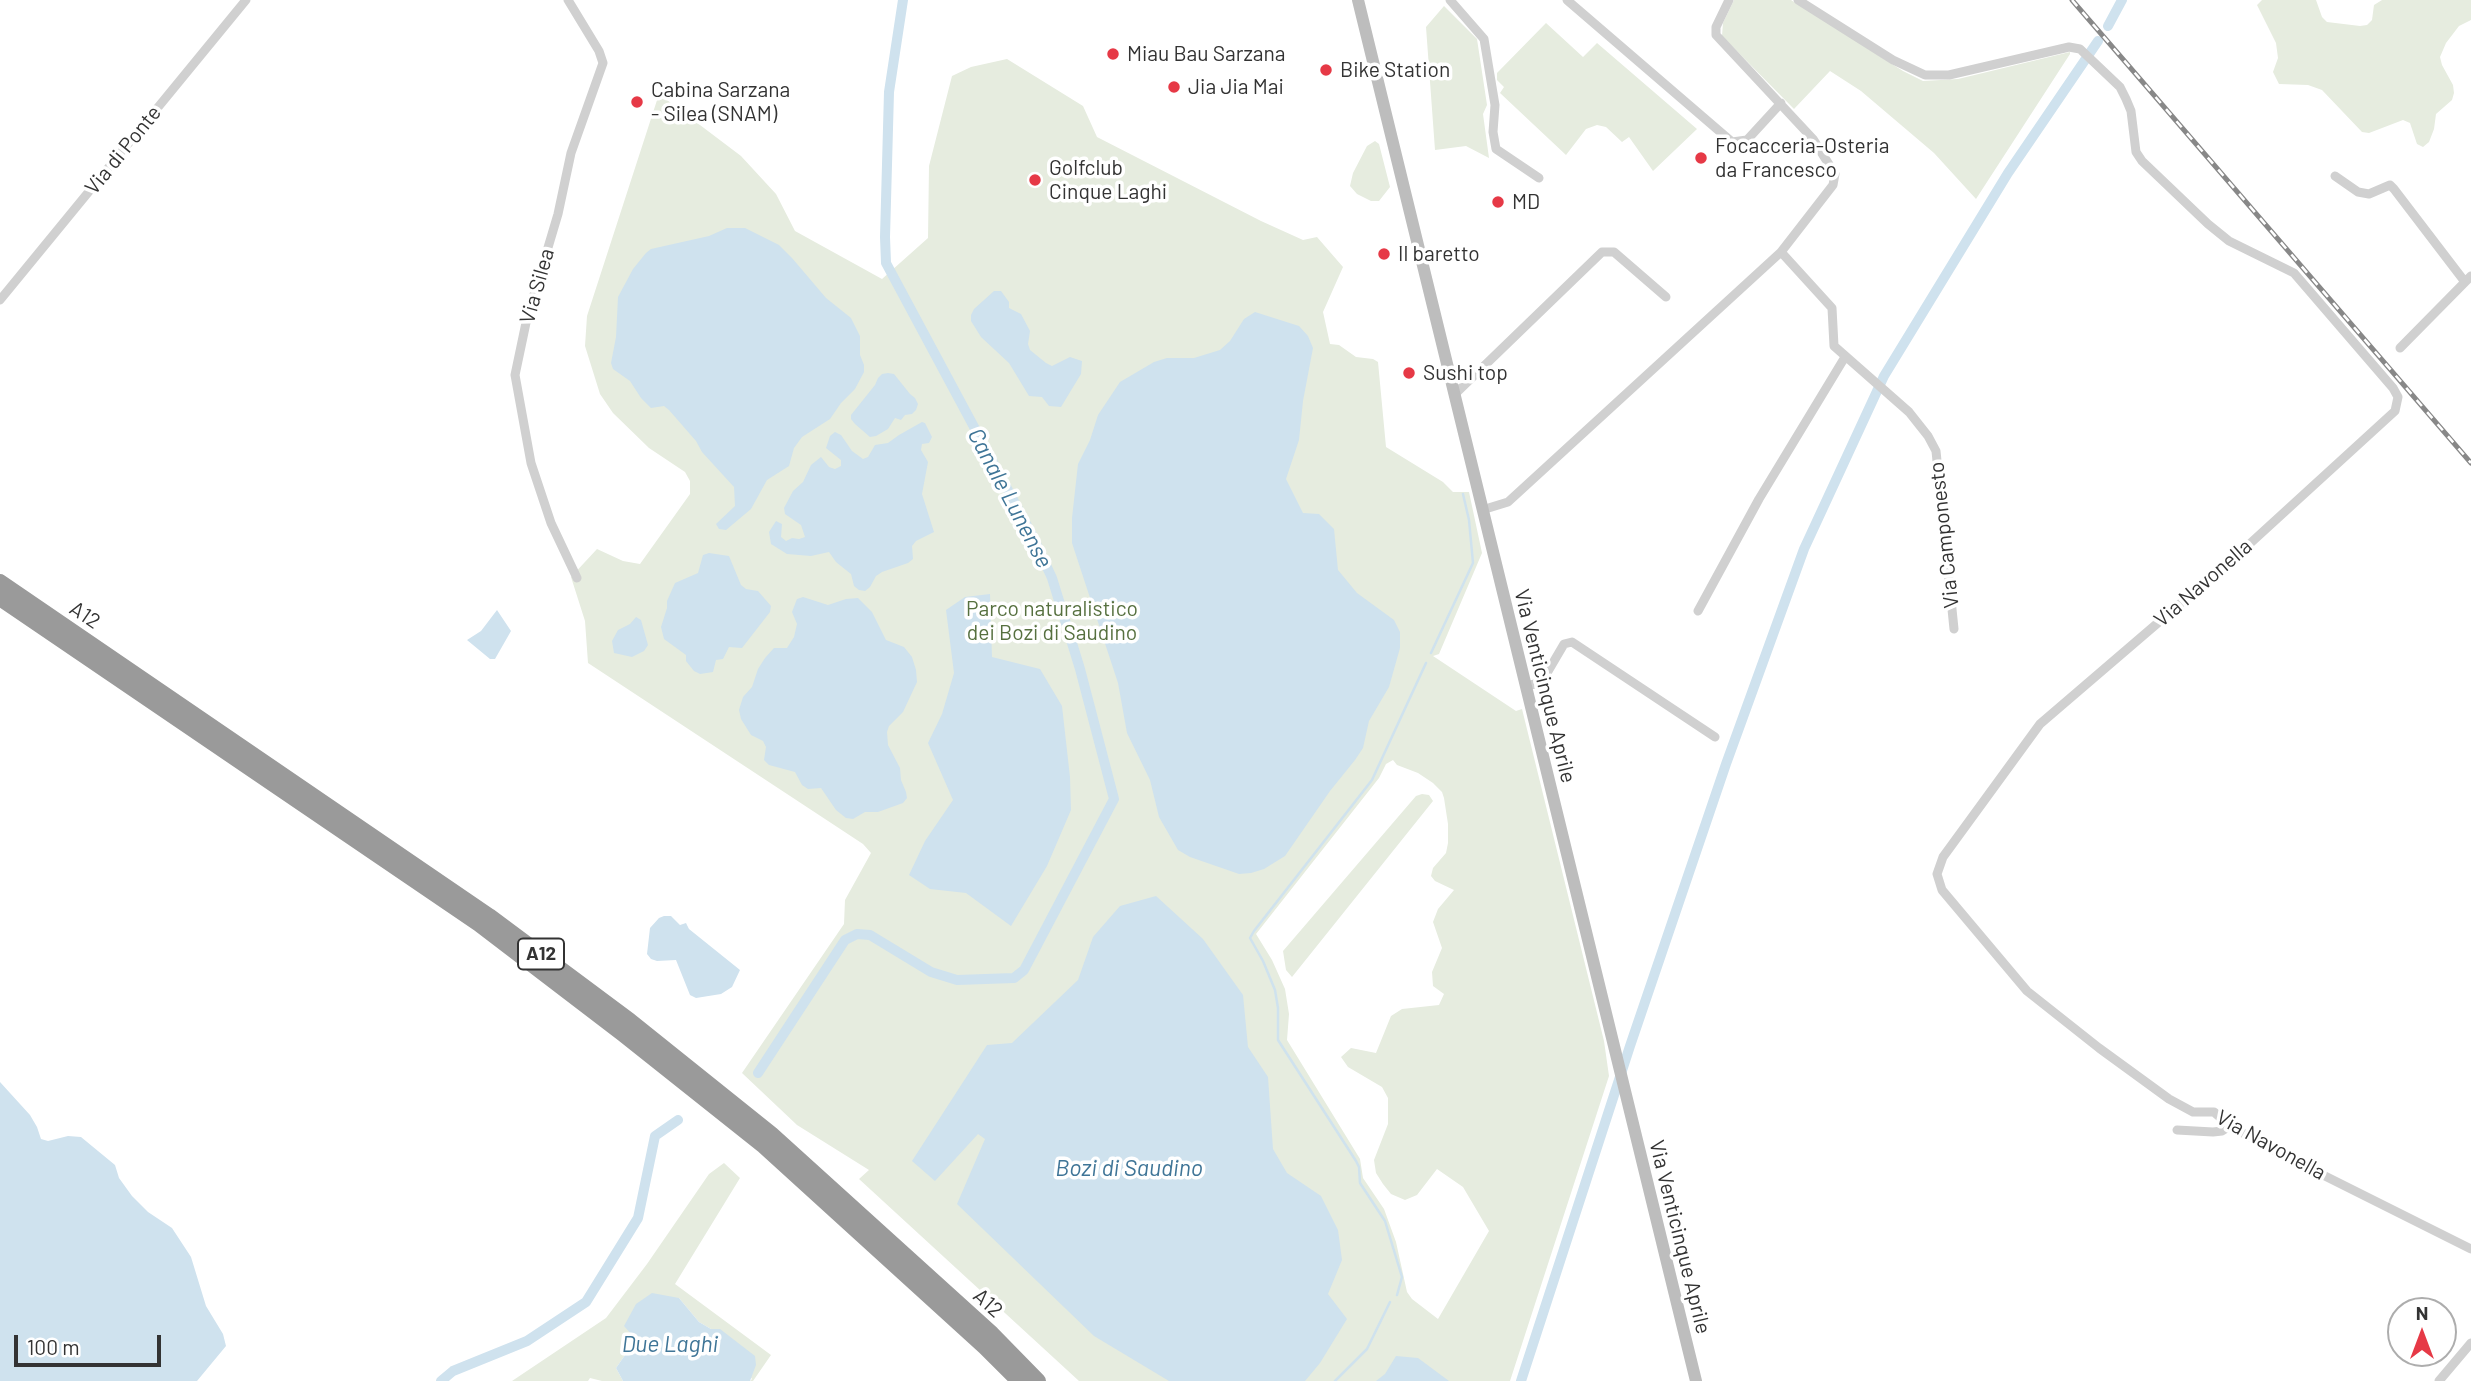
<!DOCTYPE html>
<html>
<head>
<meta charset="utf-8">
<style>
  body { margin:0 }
  #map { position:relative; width:2471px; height:1381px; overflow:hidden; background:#fff; font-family:Barlow,sans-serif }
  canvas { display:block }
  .north { position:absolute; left:2387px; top:1297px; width:70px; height:70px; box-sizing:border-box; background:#fff; border:2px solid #adadad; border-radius:50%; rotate:0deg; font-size:19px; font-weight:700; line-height:28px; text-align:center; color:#333 }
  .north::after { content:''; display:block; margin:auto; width:24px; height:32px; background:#e63946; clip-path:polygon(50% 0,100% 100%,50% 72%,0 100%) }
  .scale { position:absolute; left:14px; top:1335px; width:147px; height:32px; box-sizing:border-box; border:4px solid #333; border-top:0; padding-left:9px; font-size:21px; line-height:24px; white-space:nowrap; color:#333; -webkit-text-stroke:5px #fff; paint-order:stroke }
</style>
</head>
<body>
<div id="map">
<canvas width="2471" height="1381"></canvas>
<div class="north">N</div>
<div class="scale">100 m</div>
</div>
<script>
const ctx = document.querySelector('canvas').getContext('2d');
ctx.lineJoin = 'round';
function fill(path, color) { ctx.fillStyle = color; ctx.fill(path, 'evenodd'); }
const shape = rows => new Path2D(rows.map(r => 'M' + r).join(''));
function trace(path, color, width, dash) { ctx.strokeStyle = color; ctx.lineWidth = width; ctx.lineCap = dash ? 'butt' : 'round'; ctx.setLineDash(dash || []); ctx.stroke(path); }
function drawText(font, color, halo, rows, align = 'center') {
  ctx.font = font + ' Barlow,sans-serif'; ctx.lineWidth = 7; ctx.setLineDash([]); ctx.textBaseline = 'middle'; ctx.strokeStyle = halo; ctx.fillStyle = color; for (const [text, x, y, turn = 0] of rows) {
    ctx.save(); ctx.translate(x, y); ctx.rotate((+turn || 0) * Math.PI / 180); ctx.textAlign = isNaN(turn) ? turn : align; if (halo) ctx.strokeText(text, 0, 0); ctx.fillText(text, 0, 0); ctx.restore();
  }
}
fill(shape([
  [1734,0,1791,0,1903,71,1923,81,1958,79,2070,52,2070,54,1976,199,1934,153,1861,91,1830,71,1794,109,1722,36,1723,23],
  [2262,0,2316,0,2322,17,2327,22,2360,26,2367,25,2372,20,2374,5,2382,0,2471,0,2471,20,2459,26,2446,43,2440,57,2442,65,2453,85,2454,93,2452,100,2436,114,2434,129,2429,142,2423,147,2417,144,2410,123,2403,120,2369,133,2362,132,2322,90,2308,85,2279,84,2273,72,2278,58,2276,43,2257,5],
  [1444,6,1477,39,1487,105,1483,114,1489,158,1466,146,1435,150,1426,27],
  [1546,23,1583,57,1597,43,1697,129,1653,171,1629,137,1622,142,1606,127,1597,125,1586,129,1566,155,1500,93,1504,87,1497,80,1497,73],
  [1007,59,1083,106,1097,137,1261,221,1303,240,1317,237,1343,267,1323,312,1330,344,1339,345,1356,357,1373,359,1378,362,1386,447,1443,482,1453,492,1469,492,1482,553,1439,654,1433,656,1516,711,1522,709,1604,1041,1609,1076,1510,1381,1079,1381,859,1179,869,1170,797,1125,742,1073,844,924,845,900,871,853,863,844,588,663,585,621,571,577,597,549,623,561,640,564,690,494,690,481,685,472,649,448,613,413,600,394,585,346,587,316,659,94,741,156,776,194,795,231,882,279,928,238,929,166,952,76,971,67],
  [1393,760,1397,765,1418,773,1433,783,1442,792,1444,798,1448,824,1448,843,1446,853,1433,868,1431,876,1435,881,1454,890,1438,909,1433,922,1442,948,1432,972,1433,986,1444,994,1439,1005,1402,1009,1391,1016,1376,1053,1351,1048,1341,1057,1348,1067,1382,1087,1388,1098,1388,1124,1374,1160,1376,1173,1383,1184,1391,1194,1405,1200,1417,1195,1437,1169,1463,1187,1489,1231,1438,1319,1412,1299,1407,1292,1396,1242,1384,1209,1363,1178,1360,1159,1287,1040,1289,1014,1285,989,1272,960,1256,934,1379,778,1386,764],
  [1375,141,1379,144,1390,187,1379,201,1371,201,1357,194,1350,186,1353,173,1367,146],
  [1422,794,1429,795,1433,801,1292,977,1286,970,1283,951,1416,796],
  [724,1163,740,1178,675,1284,771,1355,753,1381,750,1381,752,1379,711,1329,699,1322,679,1298,633,1336,632,1345,616,1368,623,1381,602,1381,590,1378,588,1381,512,1381,606,1318,647,1264,709,1174]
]), '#e6ecdf');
fill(shape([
  [727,228,745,228,779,245,792,258,826,298,851,318,860,336,860,355,864,365,864,372,855,389,841,403,830,419,802,437,794,448,789,466,767,480,751,509,726,530,719,529,716,524,735,506,734,487,702,452,696,441,669,410,664,406,651,408,641,398,630,381,613,369,611,363,616,337,618,297,633,269,646,253,651,249,709,236],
  [994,291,1001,291,1009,302,1009,308,1021,314,1030,331,1028,344,1030,350,1046,363,1052,366,1070,357,1082,361,1081,374,1061,407,1049,406,1042,397,1029,396,1009,363,981,337,971,321,971,315,974,309],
  [1255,312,1299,326,1308,336,1313,348,1303,401,1299,440,1286,479,1303,513,1319,514,1334,529,1338,570,1357,593,1394,620,1400,632,1400,648,1389,687,1369,721,1363,748,1355,760,1330,791,1285,856,1264,869,1251,873,1239,874,1190,857,1178,850,1159,817,1150,780,1127,733,1118,683,1072,543,1072,518,1078,464,1090,440,1098,415,1120,382,1154,362,1167,358,1194,358,1220,350,1230,341,1244,319],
  [888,373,894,374,910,394,915,398,918,404,916,410,912,414,905,415,901,420,895,418,888,429,876,436,870,437,855,424,851,419,851,415,875,385,878,378,882,374],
  [922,422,925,423,932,437,929,443,922,444,921,450,928,462,922,494,934,532,916,541,912,546,913,559,908,563,882,572,876,576,870,587,865,591,859,590,854,586,851,574,836,562,829,552,811,556,787,554,771,544,769,532,776,521,782,524,781,537,786,541,792,538,799,539,805,537,801,525,785,514,784,508,793,491,803,482,811,465,821,457,829,467,835,469,841,466,841,460,826,448,830,436,835,432,841,435,852,451,863,459,868,457,875,445,888,443,899,435],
  [709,553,729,556,741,585,746,589,758,591,771,606,770,612,742,648,729,647,723,659,716,660,713,672,700,674,694,671,686,661,686,655,664,639,661,627,667,608,667,601,675,583,698,573,703,555],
  [990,594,992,657,1040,669,1062,706,1070,777,1071,810,1047,866,1011,926,966,893,930,889,909,875,925,841,953,800,928,743,942,714,954,673,946,610,965,597],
  [803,597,828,605,846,599,858,598,872,612,886,640,904,647,912,657,916,670,917,682,903,712,889,726,887,732,888,745,900,768,901,780,906,792,907,798,903,803,878,812,865,812,853,819,846,818,836,810,821,788,808,789,802,785,795,772,769,765,764,760,766,747,763,741,751,735,741,719,739,710,743,697,752,687,758,669,765,658,774,648,787,648,794,637,797,624,792,612,797,599],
  [497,610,511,631,495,659,490,659,467,640,481,631],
  [636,617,641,620,648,645,644,651,632,657,614,653,612,641,618,630,630,624],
  [1156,896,1203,939,1243,995,1248,1047,1268,1077,1273,1149,1287,1173,1321,1196,1338,1230,1342,1260,1328,1294,1347,1319,1320,1363,1305,1381,1169,1381,1094,1336,957,1204,985,1139,978,1134,935,1181,912,1161,987,1045,1012,1043,1078,980,1093,937,1120,906],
  [664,916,671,916,680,925,686,923,689,929,740,970,732,987,721,994,696,998,690,995,676,960,657,961,651,959,647,954,650,928,659,918],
  [0,1082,30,1115,37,1127,41,1139,48,1141,68,1136,81,1137,115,1165,119,1178,132,1196,148,1212,172,1228,191,1257,206,1306,223,1334,226,1346,197,1381,0,1381],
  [652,1293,679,1298,699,1322,711,1329,720,1329,755,1356,756,1365,750,1381,623,1381,616,1368,632,1345,633,1336,624,1326,636,1304],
  [1396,1356,1418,1358,1449,1381,1376,1381,1385,1374]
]), '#cfe2ee');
trace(shape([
  [1431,653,1473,563,1469,520,1463,494],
  [1397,1295,1402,1277,1385,1221,1360,1183,1359,1167,1356,1161,1278,1040,1278,1008,1275,990,1263,961,1250,938,1254,931,1372,780,1426,663],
  [1335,1381,1367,1349,1390,1302]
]), '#cfe2ee', 2.5);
trace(shape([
  [2108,26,2122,0],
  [758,1073,845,940,857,934,870,935,931,972,957,980,1014,978,1024,970,1114,799,1080,669,1052,578,1032,535,886,263,885,237,889,92,903,0],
  [441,1381,453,1371,527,1341,586,1302,638,1218,655,1136,678,1120],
  [1521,1381,1630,1046,1726,764,1804,549,1884,376,2008,173,2098,41]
]), '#cfe2ee', 10);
trace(shape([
  [568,0,599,51,603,63,571,153,558,214,527,318,515,375,531,463,551,523,577,578],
  [1450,0,1484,39,1495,105,1493,132,1496,149,1539,178],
  [1567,0,1732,142,1747,140,1781,103],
  [1729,0,1716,27,1716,35,1813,139,1835,174,1833,185,1781,252,1832,308,1834,346,1909,412,1928,436,1936,451,1954,629],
  [1798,0,1893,60,1925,75,1949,75,2069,47,2080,49,2120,87,2126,99,2131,111,2136,152,2142,161,2208,224,2229,241,2294,273,2393,388,2398,397,2395,411,2244,549,2040,724,1943,857,1937,874,1942,890,2027,991,2099,1048,2169,1099,2193,1112,2214,1112,2230,1126,2277,1152,2471,1249],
  [2335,176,2358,192,2369,194,2390,185,2394,189,2465,282],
  [0,300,246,0],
  [2400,348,2471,276],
  [1454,395,1602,252,1614,252,1666,297],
  [1482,510,1508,502,1781,252],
  [1698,611,1759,499,1845,357],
  [1526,686,1535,684,1547,673,1564,644,1572,642,1715,737],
  [2177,1130,2213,1132,2222,1131,2230,1126],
  [2439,1381,2471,1343]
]), '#d0d0d0', 9);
trace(shape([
  [1358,0,1696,1381]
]), '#bdbdbd', 12);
trace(shape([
  [0,582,489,916,630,1021,771,1134,992,1334,1038,1381],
  [0,598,479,924,623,1034,764,1146,985,1347,1019,1381]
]), '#9a9a9a', 16);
const rail = shape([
  [2072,0,2471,463]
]);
trace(rail, '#888', 5);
trace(rail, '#fff', 2.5, [8]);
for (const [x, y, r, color] of [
  [1113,54,7,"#e63946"],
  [1326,70,7,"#e63946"],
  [1174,87,7,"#e63946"],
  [637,102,7,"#e63946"],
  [1701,158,7,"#e63946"],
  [1035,180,7,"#e63946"],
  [1498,202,7,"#e63946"],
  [1384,254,7,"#e63946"],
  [1409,373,7,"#e63946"]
]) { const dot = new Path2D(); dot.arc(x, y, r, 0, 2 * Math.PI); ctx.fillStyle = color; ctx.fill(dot); trace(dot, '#fff', 2.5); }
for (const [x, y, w] of [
  [541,954,46]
]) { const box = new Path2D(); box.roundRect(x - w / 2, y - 15.5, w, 31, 5); ctx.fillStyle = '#fff'; ctx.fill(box); trace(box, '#333', 2); }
drawText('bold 19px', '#333', null, [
  ["A12",541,954]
]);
drawText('21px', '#333', '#fff', [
  ["Miau Bau Sarzana",1127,54],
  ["Bike Station",1340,70],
  ["Jia Jia Mai",1188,87],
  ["Cabina Sarzana",651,90],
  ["- Silea (SNAM)",651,114],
  ["Focacceria-Osteria",1715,146],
  ["da Francesco",1715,170],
  ["Golfclub",1049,168],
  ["Cinque Laghi",1049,192],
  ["MD",1512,202],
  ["Il baretto",1398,254],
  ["Sushi top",1423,373]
], 'left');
drawText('21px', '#333', '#fff', [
  ["Via di Ponte",123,150,-51],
  ["Via Silea",537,286,-74],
  ["Via Camponesto",1944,535,-96],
  ["Via Navonella",2203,583,-41],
  ["A12",85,615,34],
  ["Via Venticinque Aprile",1545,686,76],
  ["Via Navonella",2271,1145,29],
  ["Via Venticinque Aprile",1680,1237,76],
  ["A12",988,1303,42]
]);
drawText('21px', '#56703f', '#fff', [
  ["Parco naturalistico",1052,609],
  ["dei Bozi di Saudino",1052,633]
]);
drawText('italic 23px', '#3f7597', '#fff', [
  ["Canale Lunense",1010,498,62],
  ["Bozi di Saudino",1129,1168],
  ["Due Laghi",670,1344]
]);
</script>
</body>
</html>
